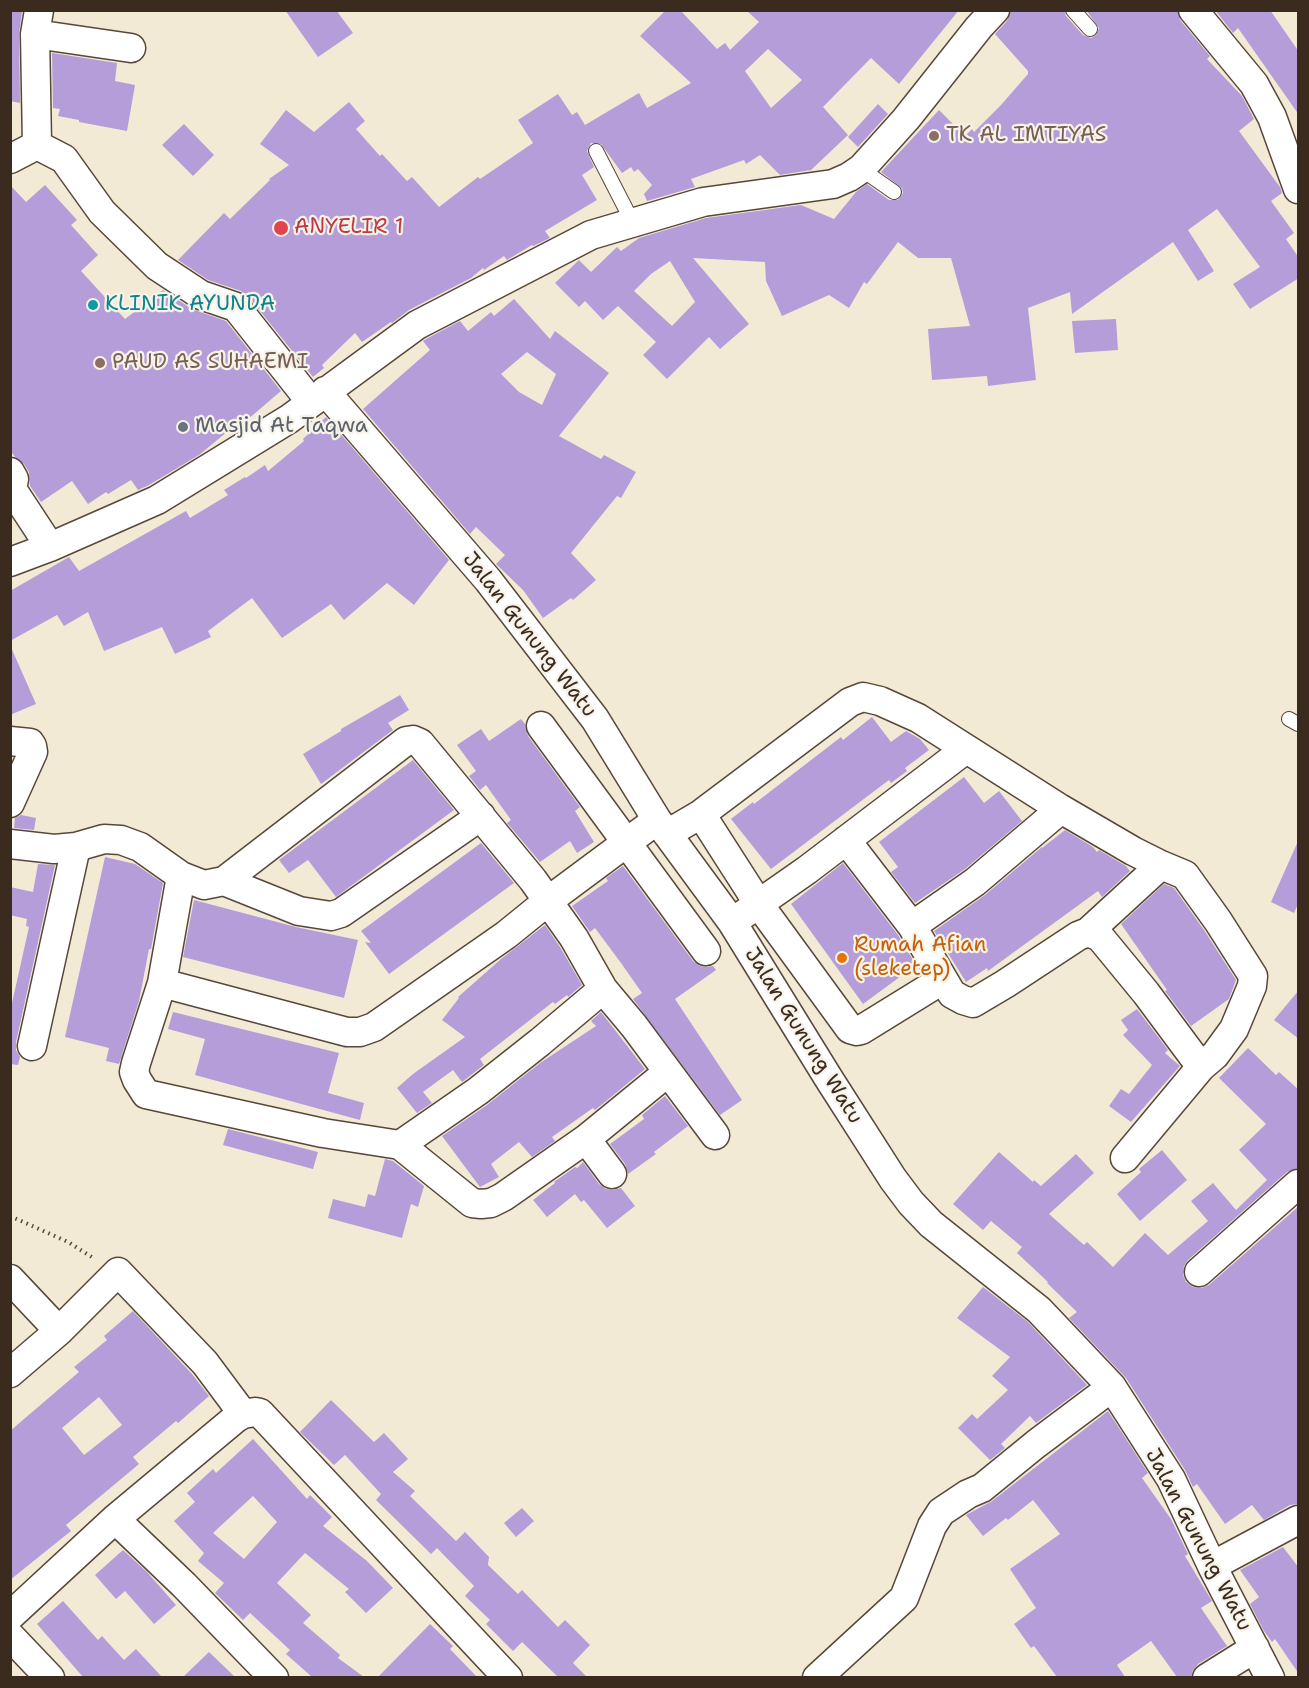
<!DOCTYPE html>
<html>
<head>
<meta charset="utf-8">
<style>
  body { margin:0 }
  #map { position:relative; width:1309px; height:1688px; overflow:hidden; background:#f3ead5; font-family:"Shantell Sans",sans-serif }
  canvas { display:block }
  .frame { position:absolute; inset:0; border:12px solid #3b2a1e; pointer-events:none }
</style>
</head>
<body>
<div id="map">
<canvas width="1309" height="1688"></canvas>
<div class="frame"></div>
</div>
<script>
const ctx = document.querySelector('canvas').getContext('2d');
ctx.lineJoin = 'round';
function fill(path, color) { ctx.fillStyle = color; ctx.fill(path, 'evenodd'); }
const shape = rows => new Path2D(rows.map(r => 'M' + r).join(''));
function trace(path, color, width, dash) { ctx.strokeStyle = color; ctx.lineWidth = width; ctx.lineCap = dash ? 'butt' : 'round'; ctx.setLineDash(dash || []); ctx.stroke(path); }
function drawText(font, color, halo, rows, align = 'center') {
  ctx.font = font + ' "Shantell Sans",sans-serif'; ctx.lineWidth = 4.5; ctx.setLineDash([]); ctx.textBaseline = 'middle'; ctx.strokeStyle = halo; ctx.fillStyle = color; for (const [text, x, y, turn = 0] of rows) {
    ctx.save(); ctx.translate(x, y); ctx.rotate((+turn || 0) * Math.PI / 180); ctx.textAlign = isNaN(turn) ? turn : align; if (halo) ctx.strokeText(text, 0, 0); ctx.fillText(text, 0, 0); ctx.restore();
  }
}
fill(shape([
  [10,10,22,11,19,34,20,103,10,101],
  [285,10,336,10,353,33,318,57],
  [666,10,680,10,717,49,725,43,730,50,759,22,746,10,959,10,899,84,871,58,823,107,848,135,811,170,780,175,760,155,746,164,744,160,691,179,695,187,647,201,644,194,652,185,638,169,634,172,631,167,622,173,601,144,591,143,587,151,594,167,582,175,597,200,545,231,550,238,533,246,532,245,507,260,504,256,484,270,483,268,471,278,409,310,392,323,391,322,362,342,355,333,322,365,324,368,313,377,248,296,241,291,208,280,178,260,224,213,230,219,270,180,269,179,289,165,260,144,286,110,314,132,349,102,365,121,356,129,380,156,382,154,407,181,412,177,439,207,478,177,480,179,533,143,518,120,558,94,572,115,577,112,585,125,639,93,647,108,691,83,640,36],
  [768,49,802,80,771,108,745,71],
  [1011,10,1064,10,1066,16,1083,35,1091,38,1096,35,1099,28,1086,10,1177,10,1180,20,1210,56,1207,59,1242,96,1254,119,1239,131,1280,187,1282,193,1271,201,1294,233,1286,239,1299,258,1299,278,1250,309,1233,284,1260,267,1217,209,1188,230,1214,271,1198,281,1173,242,1072,314,1070,292,1028,308,1036,380,988,386,987,376,932,380,928,329,970,326,951,258,918,258,898,242,867,284,864,282,849,308,829,295,782,316,766,281,765,262,693,258,749,324,720,349,709,337,667,379,643,355,656,342,618,306,603,320,585,301,579,307,555,283,579,260,591,272,617,247,621,251,639,238,706,218,801,205,834,219,856,192,867,184,889,200,898,200,903,193,902,188,881,172,939,110,965,136,972,129,974,132,1001,105,1028,74,1028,71,995,34,1007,21],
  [670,261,695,302,672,326,634,291,651,274],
  [1215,10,1270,10,1299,52,1299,115,1238,28,1233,33],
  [52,53,117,63,115,81,135,85,127,131,79,122,79,120,58,116,60,109,53,108],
  [878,104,888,114,858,147,848,137],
  [184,124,214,155,193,176,162,145],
  [10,185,26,202,45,185,77,220,71,225,98,255,81,271,125,319,163,290,192,309,226,321,281,391,247,420,245,417,199,455,149,485,138,490,131,480,108,494,106,492,88,504,72,481,41,502,30,486,29,472,24,464,15,457,10,450],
  [514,299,550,339,555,331,609,373,559,436,601,459,604,455,636,472,621,498,617,496,571,553,596,580,573,600,571,598,543,618,523,590,496,564,505,555,476,527,470,534,363,409,430,350,423,341,426,339,460,321,468,331,491,312,494,316],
  [527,352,556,374,542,405,519,392,501,374],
  [1116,319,1118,350,1075,353,1072,321],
  [326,417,449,560,414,605,387,583,344,620,331,604,282,638,252,598,208,631,211,637,175,654,162,627,104,651,88,612,64,626,57,615,10,641,10,591,69,557,79,571,186,511,190,518,228,495,224,490,245,477,246,478,265,465,268,471,304,441,303,439],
  [10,645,36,704,10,715],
  [400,695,409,710,388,723,393,730,321,784,303,754,341,731,341,729],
  [872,717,891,742,906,731,920,739,929,750,905,768,907,771,891,783,889,780,771,869,731,819,753,802,754,804,841,737,843,740],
  [521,719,525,724,528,736,580,807,575,811,594,842,577,853,570,841,540,862,507,823,511,820,486,785,480,790,469,776,476,771,457,745,481,729,489,741],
  [413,760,454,810,336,897,308,860,289,873,279,860],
  [964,777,984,803,999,791,1022,821,965,869,915,903,891,872,898,867,879,842],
  [21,815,36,818,34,830,14,828,15,818],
  [1065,830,1093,847,1097,852,1099,850,1126,866,1130,871,1102,897,1098,891,988,971,987,968,966,982,934,931,985,895,1042,847,1042,848],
  [1299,839,1299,902,1294,913,1271,902],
  [481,843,514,883,389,974,365,942,371,943,361,931],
  [105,857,135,864,163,883,151,949,149,949,139,1001,119,1064,106,1061,109,1048,65,1037],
  [843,863,898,935,916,965,863,1004,791,904],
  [38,864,55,865,16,1042,16,1050,20,1057,18,1065,10,1064,10,1012,29,927,26,926,27,919,10,915,10,887,33,892],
  [623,866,693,961,700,966,707,967,713,966,716,970,675,999,742,1100,720,1115,633,999,642,993,621,963,595,928,590,932,572,906,608,881,606,878],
  [1164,884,1174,888,1204,930,1236,980,1229,999,1191,1026,1165,991,1167,990,1121,924],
  [194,900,296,927,358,940,344,998,183,957],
  [545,925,560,947,582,985,568,997,567,995,555,1004,553,1002,480,1059,484,1065,462,1082,453,1070,423,1092,432,1103,417,1113,397,1088,413,1074,465,1037,442,1020,459,998,458,997,501,959],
  [1299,990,1299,1039,1274,1020],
  [1137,1009,1168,1050,1165,1053,1180,1066,1131,1122,1109,1106,1121,1089,1129,1094,1152,1065,1123,1035,1128,1030,1121,1020],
  [173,1012,339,1053,328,1093,364,1103,360,1120,195,1075,205,1039,168,1029],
  [601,1012,645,1069,605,1102,595,1110,593,1108,552,1137,555,1141,532,1157,519,1142,491,1164,499,1177,480,1187,442,1136,487,1105,540,1063,596,1026,591,1021],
  [1248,1048,1276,1075,1279,1072,1299,1090,1299,1168,1287,1172,1188,1260,1184,1266,1183,1275,1186,1282,1193,1287,1202,1288,1209,1285,1299,1206,1299,1504,1290,1505,1264,1520,1252,1505,1225,1524,1197,1484,1193,1487,1185,1470,1126,1378,1069,1318,1077,1312,1047,1283,1048,1282,1017,1253,1022,1247,991,1221,983,1230,953,1204,999,1152,1033,1182,1034,1180,1041,1186,1076,1154,1094,1173,1049,1214,1084,1245,1087,1242,1113,1267,1145,1233,1168,1255,1208,1221,1191,1201,1213,1183,1236,1210,1267,1180,1239,1150,1266,1124,1219,1078],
  [665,1096,688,1126,654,1152,656,1154,628,1174,625,1164,610,1144,644,1119,642,1115],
  [228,1129,318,1152,313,1169,223,1145],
  [1162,1150,1187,1180,1140,1221,1117,1194,1141,1172,1139,1169],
  [385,1159,393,1161,424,1186,418,1207,411,1204,402,1238,328,1218,333,1199,365,1207,368,1194,375,1196],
  [583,1162,599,1184,606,1189,613,1190,621,1188,635,1206,607,1228,584,1200,581,1202,575,1194,547,1217,533,1200,555,1183,554,1182,575,1167,577,1168],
  [983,1287,1028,1322,1087,1385,1036,1423,1030,1416,1001,1444,1005,1448,990,1460,958,1428,972,1414,977,1419,1008,1390,992,1376,1010,1357,957,1318],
  [133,1311,192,1374,209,1396,178,1423,176,1421,133,1457,139,1464,66,1525,71,1531,10,1580,10,1431,79,1372,74,1367,107,1340,104,1336],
  [99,1397,122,1425,84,1455,62,1428],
  [331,1400,374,1442,384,1433,408,1459,393,1472,415,1491,410,1496,456,1541,465,1532,489,1557,488,1565,518,1594,522,1590,558,1627,565,1620,590,1645,573,1663,587,1677,558,1677,522,1642,513,1651,486,1624,490,1620,465,1596,474,1586,437,1548,431,1554,376,1500,381,1494,345,1455,334,1465,300,1432],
  [1108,1411,1148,1473,1142,1478,1171,1519,1188,1554,1185,1556,1212,1601,1201,1608,1227,1646,1198,1664,1193,1670,1191,1677,1177,1677,1151,1641,1117,1665,1125,1677,1057,1677,1034,1646,1031,1648,1014,1624,1036,1608,1010,1569,1060,1534,1033,1500,1008,1520,1006,1518,983,1536,966,1515,992,1501],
  [253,1439,307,1499,310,1495,332,1517,323,1526,367,1561,393,1588,366,1613,345,1592,349,1589,305,1553,277,1583,311,1615,303,1623,340,1655,338,1658,364,1677,312,1677,286,1654,290,1650,250,1613,243,1620,215,1593,224,1583,198,1561,204,1553,174,1521,195,1502,187,1493,213,1469,216,1473],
  [253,1496,277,1522,244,1559,213,1533],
  [522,1508,534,1521,516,1537,504,1523],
  [1283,1547,1299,1568,1299,1674,1275,1639,1272,1642,1264,1631,1250,1604,1259,1597,1240,1570],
  [123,1550,147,1572,176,1605,154,1624,125,1591,116,1599,95,1575],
  [63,1601,98,1640,102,1636,124,1660,136,1649,162,1677,83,1677,37,1624],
  [430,1624,453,1646,450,1649,477,1677,378,1677],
  [209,1652,235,1677,183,1677]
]), '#b59dda');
const service = shape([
  [1073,10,1090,29],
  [596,151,633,223],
  [861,169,894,192],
  [1289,719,1298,724]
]);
const minor = shape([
  [1193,10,1254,84,1272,117,1298,189],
  [35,34,131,48],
  [37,145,64,159,102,212,157,266,201,295,236,307,311,402],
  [37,145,35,34,39,10],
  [10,159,37,145],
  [325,391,488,580,595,719,657,820,732,922,829,1079,893,1179,911,1203,931,1224,1039,1310,1112,1387,1171,1479,1212,1566,1270,1678],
  [10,472,14,479,12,489,14,492,50,547],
  [10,562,50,547,157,500,289,419,417,325,591,235,703,202,833,184,849,177,861,169,906,119,979,27,995,10],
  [541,726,706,951],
  [10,741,30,743,32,746,33,752,10,803],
  [701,814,758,903,850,1029,857,1031,861,1030,942,980],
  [667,834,701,814,850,702,863,697,880,701,918,718,1061,809,1133,851,1161,865,1088,932],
  [846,840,912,926,952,994,963,1000,973,1003,1005,984,1078,936,1088,932,1100,937,1146,993,1201,1067,1215,1055,1234,1029,1252,986,1253,976,1218,921,1185,875,1161,865],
  [10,844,54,849,76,847,104,839,121,840,140,847,181,876,204,885,224,881,406,741,413,740,420,743,533,880,574,938,603,989,634,1026,715,1135],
  [181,876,162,983,136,1063,134,1072,137,1080,146,1094,323,1133,400,1145,472,1203,481,1204,491,1203,503,1197,586,1139,668,1072],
  [224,881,299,911,331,916,341,913,481,816],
  [744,914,807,870,966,749],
  [912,926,975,882,1061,809],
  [162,983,347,1032,360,1032,374,1027,506,935,548,901,657,820],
  [32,1046,76,847],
  [586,1139,612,1174],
  [400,1145,478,1091,540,1042,603,989],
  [1125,1158,1201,1067],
  [1199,1272,1298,1184],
  [10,1279,59,1331,118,1272,205,1363,243,1414],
  [10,1373,59,1331],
  [115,1519,184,1585,274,1678],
  [1212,1566,1298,1520],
  [10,1616,115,1519,236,1418,243,1414,255,1412,260,1413,508,1678],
  [10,1636,50,1678],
  [817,1678,904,1598,932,1526,941,1512,968,1494,982,1488,1036,1444,1112,1387],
  [1207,1678,1255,1648]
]);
trace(service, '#574739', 16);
trace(minor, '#574739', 31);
trace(shape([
  [10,1216,68,1242,95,1259]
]), '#574739', 4, [1.5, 4.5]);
trace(service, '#fff', 14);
trace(minor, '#fff', 28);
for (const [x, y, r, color] of [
  [934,136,6,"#8d6e63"],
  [281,228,8,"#e0444e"],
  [93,305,6,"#0f9aa8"],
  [100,363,6,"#8d6e63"],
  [183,427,6,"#6b7280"],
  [842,958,6,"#e8710a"]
]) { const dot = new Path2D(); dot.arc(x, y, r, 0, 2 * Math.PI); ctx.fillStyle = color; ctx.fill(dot); trace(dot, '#f7f3e8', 2); }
drawText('21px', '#785e54', '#f7f3e8', [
  ["TK AL IMTIYAS",946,136],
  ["PAUD AS SUHAEMI",112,363]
], 'left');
drawText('21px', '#be3a42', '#f7f3e8', [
  ["ANYELIR 1",294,228]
], 'left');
drawText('21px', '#0d838f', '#f7f3e8', [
  ["KLINIK AYUNDA",105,305]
], 'left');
drawText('21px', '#5b616d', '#f7f3e8', [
  ["Masjid At Taqwa",195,427]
], 'left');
drawText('21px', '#3b2a1e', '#f7f3e8', [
  ["Jalan Gunung Watu",529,635,52],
  ["Jalan Gunung Watu",803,1036,58],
  ["Jalan Gunung Watu",1198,1540,62]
]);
drawText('21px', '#c56008', '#f7f3e8', [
  ["Rumah Afian",854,946],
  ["(sleketep)",854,970]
], 'left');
</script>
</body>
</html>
